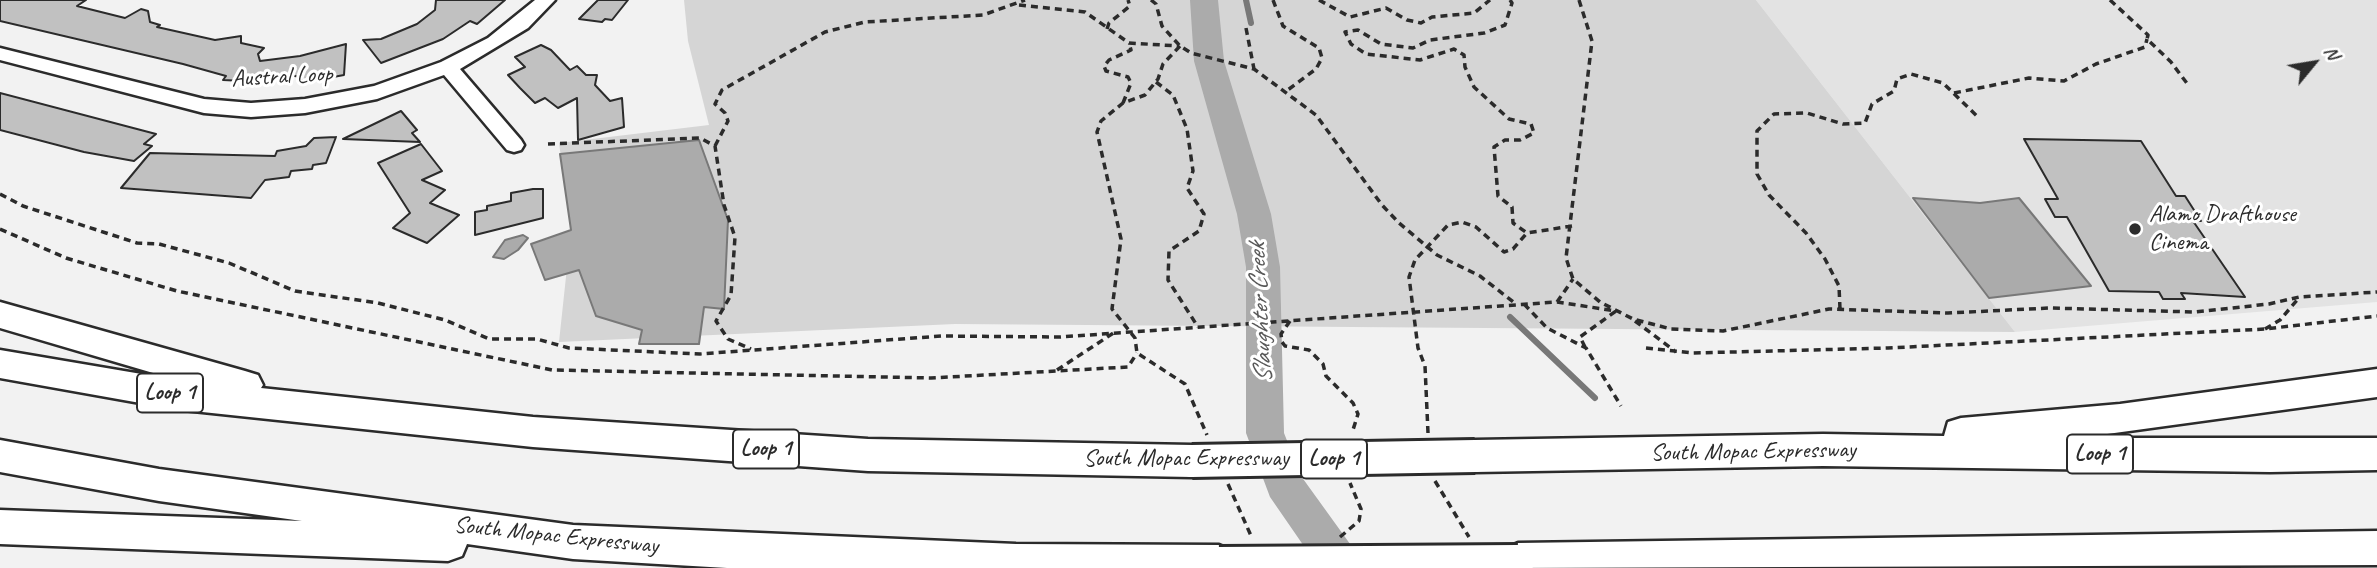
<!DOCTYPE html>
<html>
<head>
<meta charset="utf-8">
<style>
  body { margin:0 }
  #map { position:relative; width:2377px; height:568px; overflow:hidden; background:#f2f2f2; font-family:Caveat,sans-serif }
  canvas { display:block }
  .north { position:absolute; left:2279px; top:28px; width:70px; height:70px; -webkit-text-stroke:5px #fff; paint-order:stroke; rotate:60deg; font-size:19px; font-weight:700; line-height:28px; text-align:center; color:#2b2b2b }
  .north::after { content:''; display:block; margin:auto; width:24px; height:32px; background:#2b2b2b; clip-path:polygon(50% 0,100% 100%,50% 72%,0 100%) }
</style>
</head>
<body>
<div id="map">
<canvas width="2377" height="568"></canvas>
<div class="north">N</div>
</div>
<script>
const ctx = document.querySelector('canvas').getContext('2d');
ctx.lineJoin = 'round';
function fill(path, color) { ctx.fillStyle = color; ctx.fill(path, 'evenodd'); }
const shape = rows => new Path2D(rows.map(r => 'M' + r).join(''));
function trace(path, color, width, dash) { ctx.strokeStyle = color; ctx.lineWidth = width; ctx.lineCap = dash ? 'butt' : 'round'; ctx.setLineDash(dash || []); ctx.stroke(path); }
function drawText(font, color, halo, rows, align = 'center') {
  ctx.font = font + ' Caveat,sans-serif'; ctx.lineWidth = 6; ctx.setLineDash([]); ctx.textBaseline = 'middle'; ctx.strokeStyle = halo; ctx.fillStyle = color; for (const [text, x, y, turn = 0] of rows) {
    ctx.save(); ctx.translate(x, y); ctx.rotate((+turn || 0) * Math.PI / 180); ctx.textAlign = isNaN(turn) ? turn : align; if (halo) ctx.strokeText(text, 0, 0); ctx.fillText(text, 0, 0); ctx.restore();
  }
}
fill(shape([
  [1756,0,2377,0,2377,302,2015,332]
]), '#e3e3e3');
fill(shape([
  [684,0,1756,0,2015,332,955,324,559,342,571,230,559,143,709,125,688,41]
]), '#d5d5d5');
const water = shape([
  [699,140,728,220,724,309,704,307,699,344,639,344,642,330,596,316,579,270,545,280,531,244,571,230,560,154,699,140],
  [1913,198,1980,203,2019,198,2091,286,1989,298,1913,198],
  [523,235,528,238,518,250,504,259,493,257,505,240,523,235]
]);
fill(water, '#ababab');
trace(water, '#787878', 2);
trace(shape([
  [1246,0,1251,23],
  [1510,317,1595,398]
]), '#787878', 6);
fill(shape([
  [1190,0,1218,0,1224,61,1271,214,1280,267,1284,433,1301,476,1358,555,1364,568,1319,568,1270,497,1246,433,1246,267,1237,214,1194,61,1190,0]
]), '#ababab');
const building = shape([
  [0,0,86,0,77,6,125,18,141,9,148,11,150,22,160,25,157,27,215,40,241,36,241,43,264,48,258,54,260,61,300,56,346,44,344,75,301,83,302,77,279,74,274,80,264,82,223,80,226,76,183,64,0,21,0,0],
  [436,0,505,0,477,24,470,21,443,39,381,63,363,40,381,39,417,24,435,10,436,0],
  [598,0,628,0,612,20,605,19,602,22,579,19,598,0],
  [541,45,551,50,570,70,577,66,586,75,597,75,595,85,610,101,622,98,624,127,578,140,577,98,558,108,545,98,535,103,520,88,508,75,525,67,515,57,541,45],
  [0,93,156,134,144,144,152,146,134,161,84,152,0,130,0,93],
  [401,111,417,130,412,133,420,142,343,139,401,111],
  [336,137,326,163,313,165,312,169,291,171,289,177,265,180,251,198,121,188,150,153,275,156,277,151,306,146,314,138,336,137],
  [2024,139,2141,141,2176,196,2185,196,2201,221,2193,221,2245,297,2181,293,2185,299,2163,299,2159,292,2109,291,2067,217,2055,217,2045,199,2058,199,2024,139],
  [421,144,442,171,422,180,445,190,430,203,459,215,427,243,393,228,410,213,378,163,421,144],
  [533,189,543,189,543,218,475,235,475,212,487,210,487,206,511,201,511,193,533,189]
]);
fill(building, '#c1c1c1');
trace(building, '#2b2b2b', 2);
const minor = shape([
  [535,0,555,0,528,28,460,69,521,140,524,145,521,150,514,152,507,150,444,75,377,99,305,113,251,117,204,113,0,60,0,48,204,99,251,103,305,99,374,86,441,62,488,38,535,0]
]);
const highway = shape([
  [0,302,245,371,258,375,263,385,261,388,533,417,868,439,1192,445,1205,450,1211,461,1205,472,1192,477,868,471,533,447,174,409,0,378,0,350,177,380,0,328,0,302],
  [2377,369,2377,397,2078,438,2377,438,2377,470,2270,472,1823,466,1475,472,1462,467,1457,456,1462,445,1475,440,1823,434,1944,436,1948,422,1961,418,2120,404,2377,369],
  [0,440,159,469,573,525,1016,544,1219,545,1233,551,1239,563,1236,568,727,568,573,559,467,544,462,556,448,561,0,544,0,510,302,521,159,501,0,472,0,440],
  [2377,531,2377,565,1502,568,1498,561,1504,549,1518,543,2377,531]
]);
trace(minor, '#2b2b2b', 5);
trace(highway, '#2b2b2b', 5);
trace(shape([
  [1151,0,1156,4,1162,26,1180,46,1191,53,1254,69,1316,115,1382,205,1399,223,1437,255,1480,276,1516,304],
  [1273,0,1283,26,1319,48,1322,58,1316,69,1285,92],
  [1319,0,1350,17,1386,8,1407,20,1421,23,1432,17,1474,13,1490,0],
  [1510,0,1512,3,1505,25,1484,33,1430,40,1413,48,1381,44,1358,30,1345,32,1351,44,1366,54,1420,60,1454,49,1464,55,1465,67,1474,87,1509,119,1531,124,1534,133,1520,140,1505,140,1494,147,1498,196,1512,207,1513,223,1527,233,1572,226],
  [1579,0,1592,41,1566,258,1573,279,1600,302,1633,319,1671,329,1723,331,1829,309,1948,313,2050,308,2195,312,2269,304,2299,297,2377,292],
  [2110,0,2148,35,2147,39,2171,62,2189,86],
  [1019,5,1085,12,1129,43,1179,46],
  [1246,28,1254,69],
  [1107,29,1109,23,1130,6,1128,0],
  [1180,46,1163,64,1158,79,1145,95,1123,103,1101,121,1097,132,1121,239,1112,309,1135,338,1137,353,1185,384,1207,435],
  [1156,82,1173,95,1187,129,1193,171,1187,188,1204,214,1199,231,1169,251,1168,280,1198,327],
  [1954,93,2029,78,2064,81,2096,64,2145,47,2147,39],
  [1123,103,1131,83,1128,77,1106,71,1104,66,1109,60,1131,50,1129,43],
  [548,144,700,138,715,146,724,205,735,237,731,295,716,321,728,339,751,349],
  [715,146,728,121,725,113,715,104,722,90,825,32,865,22,983,15,1025,0],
  [0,194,23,206,137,243,159,244,229,263,295,291,378,303,445,320,489,339,537,339,569,348,700,354,941,336,1060,337,1557,302,1616,311],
  [0,229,66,258,177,291,552,370,931,378,1128,367,1137,353],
  [1557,302,1573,279],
  [1524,304,1547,328,1586,348,1621,406],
  [1840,309,1839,286,1825,259,1806,233,1769,195,1757,174,1757,131,1774,114,1807,113,1843,124,1865,123,1872,104,1894,91,1897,79,1911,74,1943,83,1978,117],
  [1290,321,1281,334,1282,342,1285,346,1309,350,1323,364,1326,376,1353,403,1358,414,1352,433],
  [1635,321,1676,352],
  [2265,329,2280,320,2298,299],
  [1585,347,1580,337,1616,311],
  [1646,348,1693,353,1888,348,2265,329,2377,316],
  [1057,370,1115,332],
  [1428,433,1425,366,1418,348,1409,277,1415,260,1448,225,1462,222,1476,227,1504,252,1513,249,1527,233],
  [1435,481,1469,537],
  [1228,484,1252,538],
  [1340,537,1359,521,1361,509,1350,483]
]), '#2b2b2b', 3.5, [7, 5]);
fill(minor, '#fff');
fill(highway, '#fff');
const highwayBridge = shape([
  [1192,461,1475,456],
  [1219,563,1518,561]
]);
trace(highwayBridge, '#2b2b2b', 38, []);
trace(highwayBridge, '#fff', 32);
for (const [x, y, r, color] of [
  [2135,229,7,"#2b2b2b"]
]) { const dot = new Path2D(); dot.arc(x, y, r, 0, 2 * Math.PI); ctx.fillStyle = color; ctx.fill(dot); trace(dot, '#fff', 2.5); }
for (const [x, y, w] of [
  [170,393,66],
  [766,449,66],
  [2100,454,66],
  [1334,459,66]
]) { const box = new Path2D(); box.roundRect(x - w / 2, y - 19.5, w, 39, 5); ctx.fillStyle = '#fff'; ctx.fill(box); trace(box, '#2b2b2b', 2); }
drawText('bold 23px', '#2b2b2b', null, [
  ["Loop 1",170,393],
  ["Loop 1",766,449],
  ["Loop 1",2100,454],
  ["Loop 1",1334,459]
]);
drawText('24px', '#2b2b2b', '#fff', [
  ["Austral Loop",282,77,-3],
  ["South Mopac Expressway",1753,452,-1],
  ["South Mopac Expressway",1186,459],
  ["South Mopac Expressway",556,536,6]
]);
drawText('24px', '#2b2b2b', '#fff', [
  ["Alamo Drafthouse",2149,215],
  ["Cinema",2149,243]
], 'left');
drawText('italic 26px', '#585858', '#fff', [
  ["Slaughter Creek",1261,313,-93]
]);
</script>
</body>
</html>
